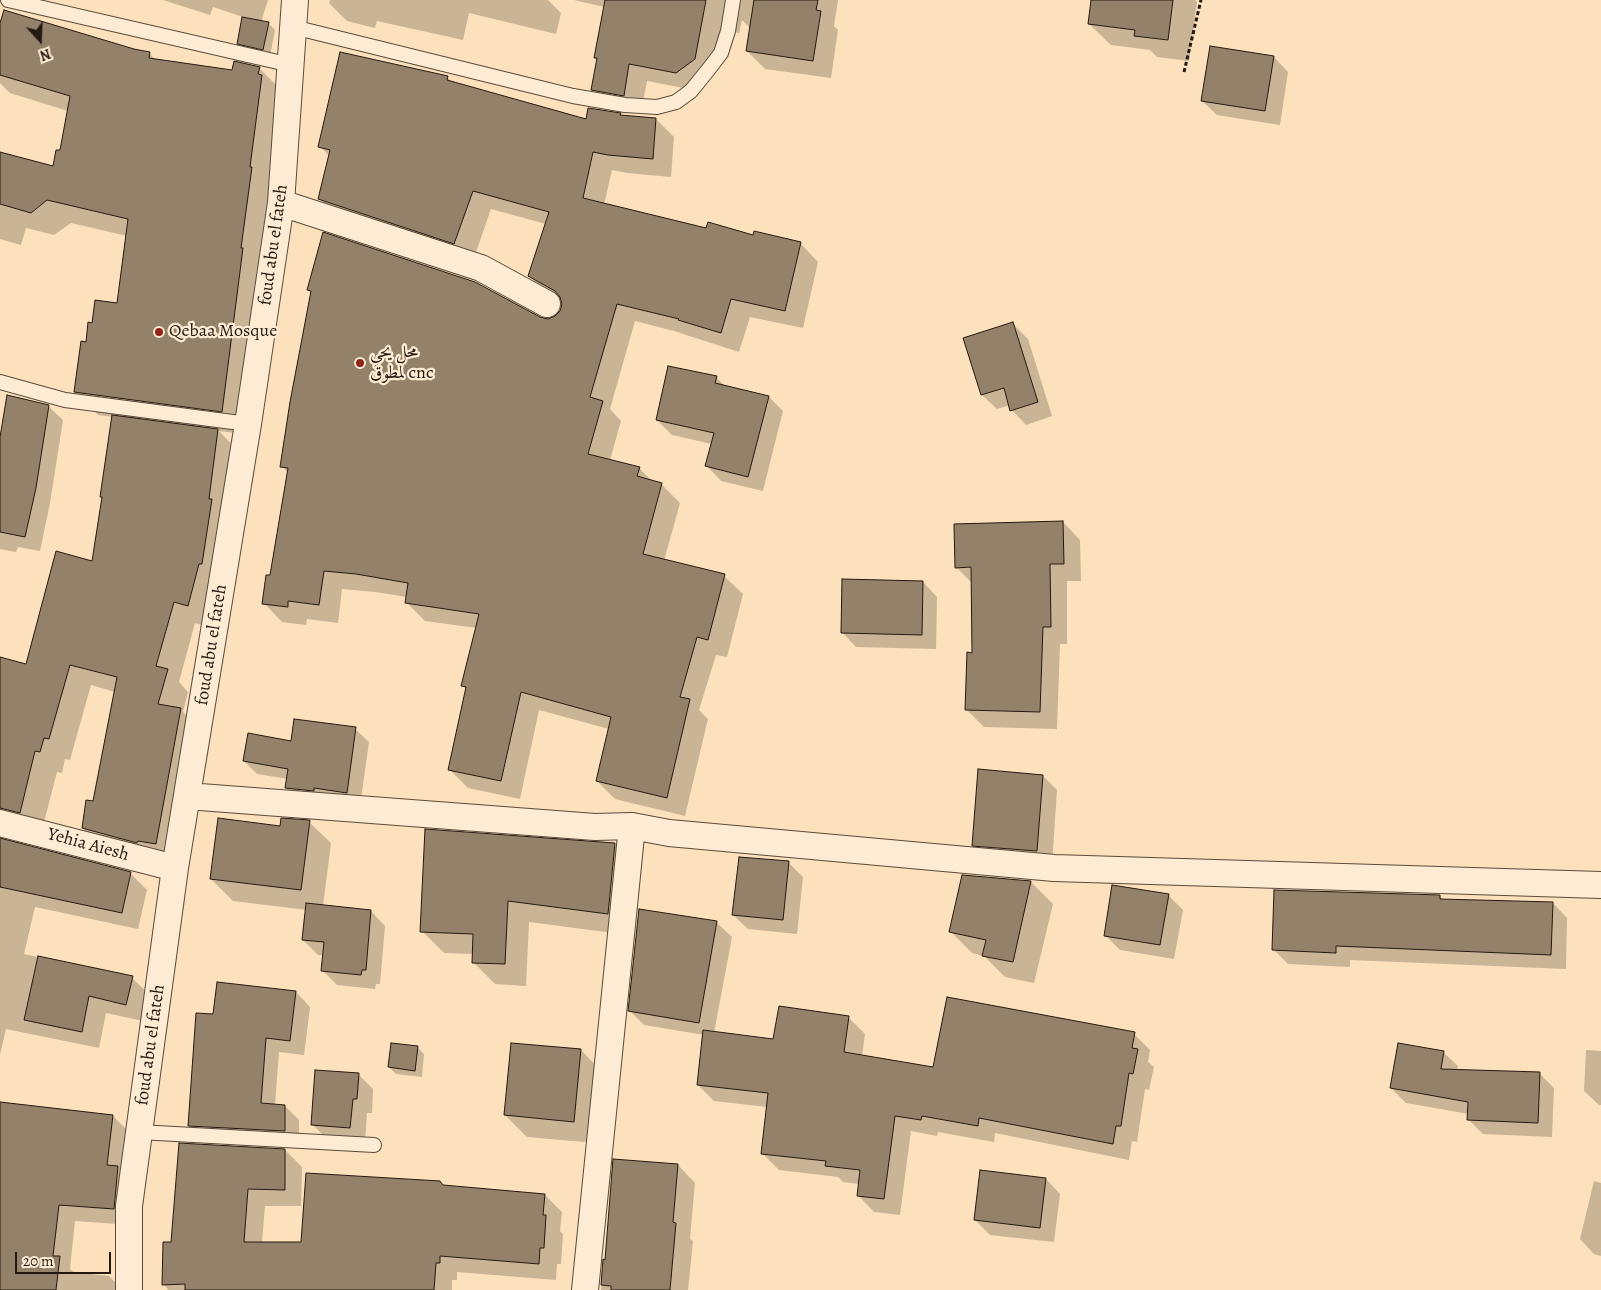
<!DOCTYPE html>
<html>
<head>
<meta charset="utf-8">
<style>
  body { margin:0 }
  #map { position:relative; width:1601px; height:1290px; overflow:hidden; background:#fce1bc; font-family:Alegreya,serif }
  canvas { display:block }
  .north { position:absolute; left:15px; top:15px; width:50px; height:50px; -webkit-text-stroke:4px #fdecd3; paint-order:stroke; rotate:160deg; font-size:14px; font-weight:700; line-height:20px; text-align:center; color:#241910 }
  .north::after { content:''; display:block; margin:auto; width:18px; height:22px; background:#241910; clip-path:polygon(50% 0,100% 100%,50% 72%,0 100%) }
  .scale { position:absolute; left:15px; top:1252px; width:96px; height:22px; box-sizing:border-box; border:2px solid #241910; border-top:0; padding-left:6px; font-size:15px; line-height:18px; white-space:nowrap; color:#241910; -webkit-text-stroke:4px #fdecd3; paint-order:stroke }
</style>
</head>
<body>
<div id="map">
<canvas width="1601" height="1290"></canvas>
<div class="north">N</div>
<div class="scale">20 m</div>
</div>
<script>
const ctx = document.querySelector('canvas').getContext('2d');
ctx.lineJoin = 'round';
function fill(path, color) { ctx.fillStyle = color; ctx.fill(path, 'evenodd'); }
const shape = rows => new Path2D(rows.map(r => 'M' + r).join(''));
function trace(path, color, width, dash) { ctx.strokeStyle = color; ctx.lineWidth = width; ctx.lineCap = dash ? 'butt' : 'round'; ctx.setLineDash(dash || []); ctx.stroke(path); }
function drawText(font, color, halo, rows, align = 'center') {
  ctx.font = font + ' Alegreya,Amiri,serif'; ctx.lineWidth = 4.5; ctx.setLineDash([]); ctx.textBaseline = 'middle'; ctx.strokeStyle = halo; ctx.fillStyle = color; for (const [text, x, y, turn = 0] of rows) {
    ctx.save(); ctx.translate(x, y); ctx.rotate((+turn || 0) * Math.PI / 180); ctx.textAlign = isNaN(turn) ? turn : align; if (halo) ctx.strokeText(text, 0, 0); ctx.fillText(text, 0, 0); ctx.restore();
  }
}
fill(shape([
  [163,0,268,0,261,22,268,23,275,30,270,56,245,50,238,43,243,17,213,7,210,15],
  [330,0,548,0,561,13,556,34,469,13,463,40,377,21,375,28,347,21,329,3],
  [574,0,838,0,834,26,838,30,831,78,765,69,747,51,751,29,742,20,739,33,721,29,712,77,694,90,647,81,641,113,610,108,593,90,598,60,595,57,604,7],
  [1092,0,1195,0,1197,2,1189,61,1157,57,1150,50,1111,45,1089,24],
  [0,27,149,53,156,61,233,72,259,68,282,91,244,434,219,431,239,452,209,627,195,623,179,682,188,692,183,712,202,731,177,865,104,850,83,828,94,802,115,692,91,685,70,760,65,759,62,773,57,772,42,830,0,821,0,659,27,666,93,563,103,498,113,417,98,415,75,392,87,343,93,324,118,305,127,236,71,223,54,235,26,228,21,245,0,239,0,153,54,168,61,152,68,111,10,93,0,83],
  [1274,57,1288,72,1280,125,1217,115,1202,101],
  [447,77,453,83,587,120,620,114,622,116,656,119,674,137,671,177,627,173,612,170,604,205,707,230,800,243,818,262,803,328,750,317,739,352,674,331,635,321,610,409,621,421,610,460,639,468,653,482,661,484,680,503,664,561,724,576,743,594,727,657,716,655,699,710,708,719,685,816,615,799,597,781,609,729,539,710,520,799,468,788,450,770,467,690,463,686,477,628,425,621,406,602,407,597,375,592,342,589,338,623,307,619,306,625,282,622,264,603,271,577,288,473,282,466,312,293,308,290,548,320,556,318,562,311,563,303,547,294,529,276,546,224,491,209,473,261,338,217,320,199,330,157,320,146],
  [1013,324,1028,339,1052,416,1026,425,1012,410,1010,405,997,409,982,395],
  [716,377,725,386,769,397,783,411,763,491,721,481,707,466,712,444,672,435,657,420],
  [48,406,63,420,50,503,40,551,18,547,16,552,0,549,0,445],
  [1063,522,1080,540,1081,581,1067,581,1067,644,1060,644,1057,729,984,727,966,709,973,654,972,583,956,567],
  [923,582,937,597,936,649,856,647,842,632],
  [355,729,369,742,360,806,300,801,286,788,288,779,257,774,244,761,292,742],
  [1043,776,1057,790,1052,865,988,860,974,845],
  [309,822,331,843,323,906,371,911,385,926,380,984,376,984,375,989,337,985,323,971,324,955,318,955,303,940,307,910,233,901,211,879,281,828],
  [615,845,636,866,629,935,529,922,526,986,495,984,473,962,473,954,444,953,422,931],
  [0,848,130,873,147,890,138,929,35,907,24,954,132,978,150,995,143,1021,106,1013,99,1048,6,1029,0,1055],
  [789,863,803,877,797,934,748,929,733,915],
  [963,876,1031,882,1053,904,1034,983,1005,977,984,956,972,953,950,931],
  [1168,895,1183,910,1174,959,1120,950,1105,935],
  [1440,896,1444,901,1553,903,1567,918,1566,969,1350,960,1350,967,1288,964,1273,949],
  [640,910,717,923,732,937,714,1033,775,1040,780,1007,849,1018,865,1034,862,1056,934,1068,1134,1034,1150,1050,1148,1062,1154,1067,1149,1090,1145,1089,1137,1142,1132,1141,1129,1160,995,1133,994,1142,938,1132,937,1136,911,1131,900,1215,874,1212,858,1195,859,1184,843,1182,838,1177,779,1170,762,1153,767,1107,714,1101,698,1085,704,1035,644,1025,630,1011],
  [296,992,310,1007,304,1055,279,1052,275,1105,285,1106,299,1120,299,1145,204,1140,189,1125,214,1016],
  [417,1047,424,1054,422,1077,396,1074,389,1067],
  [581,1050,602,1072,596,1143,527,1137,505,1115],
  [1586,1050,1601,1051,1601,1105,1599,1105,1584,1091],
  [1443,1052,1458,1066,1457,1071,1539,1073,1554,1088,1552,1137,1483,1134,1469,1120,1469,1114,1406,1103,1391,1088],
  [359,1075,373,1089,372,1113,367,1113,365,1142,327,1139,312,1124],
  [0,1103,113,1116,130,1133,131,1225,75,1221,70,1269,74,1272,109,1276,123,1290,0,1290],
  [285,1150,302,1167,301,1206,265,1206,262,1243,302,1243,444,1186,545,1195,562,1212,560,1231,563,1234,561,1264,557,1264,556,1280,457,1272,457,1280,452,1280,452,1290,168,1290,164,1284,172,1243],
  [678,1165,695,1183,690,1239,693,1241,688,1290,601,1290,604,1261,606,1261],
  [1046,1179,1060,1194,1054,1242,990,1235,975,1220],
  [1594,1181,1601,1183,1601,1256,1594,1254,1580,1239]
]), '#0003');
const building = shape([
  [605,0,706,0,695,59,676,73,629,64,624,96,591,90,597,58,594,58,605,0],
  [754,0,818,0,816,10,821,11,813,61,746,51,754,0],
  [1091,0,1173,0,1168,40,1134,36,1135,30,1088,24,1091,0],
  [4,10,134,49,150,52,149,58,232,70,234,61,260,67,258,74,262,75,250,167,252,167,241,248,243,248,222,412,74,392,81,341,86,342,88,322,92,323,95,300,117,303,128,219,47,200,31,213,0,204,0,152,53,166,56,150,60,150,70,96,0,75,0,23,4,10],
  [242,17,269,22,263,50,237,44,242,17],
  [1210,46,1274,56,1265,111,1201,101,1210,46],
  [340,52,448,76,447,80,586,119,588,108,621,113,620,115,656,118,653,159,608,155,593,152,583,198,706,228,708,222,753,235,754,231,801,242,785,311,731,299,721,333,678,320,679,319,617,304,590,397,603,401,588,454,640,467,637,476,662,483,643,554,725,574,708,640,697,637,680,697,690,699,667,798,596,781,611,717,521,692,501,781,448,770,466,687,461,686,479,614,405,603,408,583,356,574,324,571,319,605,288,601,288,607,262,604,266,575,270,575,288,468,280,467,290,402,311,291,307,290,323,232,475,282,540,317,548,319,555,316,560,311,562,304,560,297,555,291,528,276,549,212,473,191,454,244,318,199,330,150,318,147,340,52],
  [1013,322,1038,402,1010,411,1004,388,981,395,963,338,1013,322],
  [668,366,717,376,715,383,769,396,748,477,705,466,714,433,656,420,668,366],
  [7,395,49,405,36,488,25,537,0,532,0,437,7,395],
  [112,415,218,429,209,499,212,499,202,564,199,564,188,606,174,602,156,666,168,669,158,704,181,708,156,844,138,841,137,843,82,828,86,800,93,801,117,677,70,665,49,739,44,738,40,752,35,751,20,813,0,808,0,657,26,664,56,551,92,561,102,497,100,497,112,415],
  [1063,521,1064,564,1050,564,1051,627,1043,627,1040,712,965,710,967,652,972,653,971,567,955,568,954,524,1063,521],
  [842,579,923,581,922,635,841,633,842,579],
  [294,719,356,727,347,793,314,788,314,791,285,788,288,769,243,761,248,733,291,741,294,719],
  [978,769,1043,775,1037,851,972,846,978,769],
  [218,818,280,826,281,818,310,820,301,890,210,879,218,818],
  [425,829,615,843,608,914,508,901,505,964,472,963,473,934,420,932,425,829],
  [0,838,131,872,122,913,0,887,0,838],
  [739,857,789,861,783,920,732,915,739,857],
  [962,875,1031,881,1013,962,982,956,986,940,949,932,962,875],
  [1112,885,1169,894,1160,945,1104,936,1112,885],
  [1274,890,1440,895,1440,899,1553,902,1551,955,1336,946,1336,953,1272,950,1274,890],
  [306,903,371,910,366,970,362,970,361,975,321,971,324,942,302,940,306,903],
  [639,909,717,921,699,1023,628,1011,639,909],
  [38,956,133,976,126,1005,89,996,82,1032,24,1020,38,956],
  [217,982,296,991,290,1041,266,1038,261,1103,285,1105,285,1131,188,1126,196,1013,213,1014,217,982],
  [947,997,1135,1032,1132,1048,1138,1049,1133,1074,1129,1073,1121,1126,1116,1126,1113,1144,979,1118,978,1126,922,1116,921,1120,895,1116,884,1199,857,1196,860,1170,825,1166,826,1161,761,1154,768,1093,697,1085,703,1030,773,1039,779,1006,849,1016,844,1052,933,1067,947,997],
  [391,1043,418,1046,415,1071,388,1067,391,1043],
  [511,1043,581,1049,574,1122,504,1115,511,1043],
  [1398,1043,1444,1051,1441,1069,1540,1072,1538,1123,1467,1120,1468,1102,1390,1088,1398,1043],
  [315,1070,359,1073,357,1099,353,1099,350,1128,311,1125,315,1070],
  [0,1102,113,1115,107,1165,118,1166,114,1209,59,1205,53,1256,60,1256,56,1290,0,1290,0,1102],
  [179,1143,285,1149,285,1190,248,1189,244,1242,301,1242,306,1173,440,1181,443,1185,545,1194,543,1215,546,1215,544,1248,540,1248,539,1264,440,1256,440,1263,436,1263,434,1290,185,1290,185,1284,162,1285,163,1242,171,1242,179,1143],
  [613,1159,678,1164,673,1222,676,1223,670,1290,611,1290,611,1286,601,1285,603,1259,605,1260,613,1159],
  [980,1170,1046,1178,1040,1228,974,1220,980,1170]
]);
fill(building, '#948169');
trace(building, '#241910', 1);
const lane = shape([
  [8,0,291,65],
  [293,27,573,96,625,105,657,107,676,102,691,91,708,70,721,53,728,31,733,0],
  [0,382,65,400,248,424],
  [139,1132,374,1145]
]);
const street = shape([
  [281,203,481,268,547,304],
  [187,796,595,827,632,826,669,833,1054,868,1601,885],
  [0,823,175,868],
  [129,1290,129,1206,175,868,248,424,281,203,295,0],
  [585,1290,632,826]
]);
trace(lane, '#5a4b3b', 16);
trace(street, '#5a4b3b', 28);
trace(shape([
  [1184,72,1201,0]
]), '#241910', 3, [4, 2.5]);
trace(lane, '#fdecd3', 14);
trace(street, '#fdecd3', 26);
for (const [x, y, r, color] of [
  [159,332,5,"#8f2418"],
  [360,363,5,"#8f2418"]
]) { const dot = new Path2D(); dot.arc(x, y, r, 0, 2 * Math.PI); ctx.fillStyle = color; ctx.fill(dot); trace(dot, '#fdecd3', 2); }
drawText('18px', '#241910', '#fdecd3', [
  ["foud abu el fateh",274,245,-82],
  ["foud abu el fateh",212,645,-81],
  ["Yehia Aiesh",88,845,15],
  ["foud abu el fateh",151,1045,-82]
]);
drawText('18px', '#241910', '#fdecd3', [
  ["Qebaa Mosque",169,332],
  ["محل يحي",370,353],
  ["لمطوق cnc",370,374]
], 'left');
</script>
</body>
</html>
